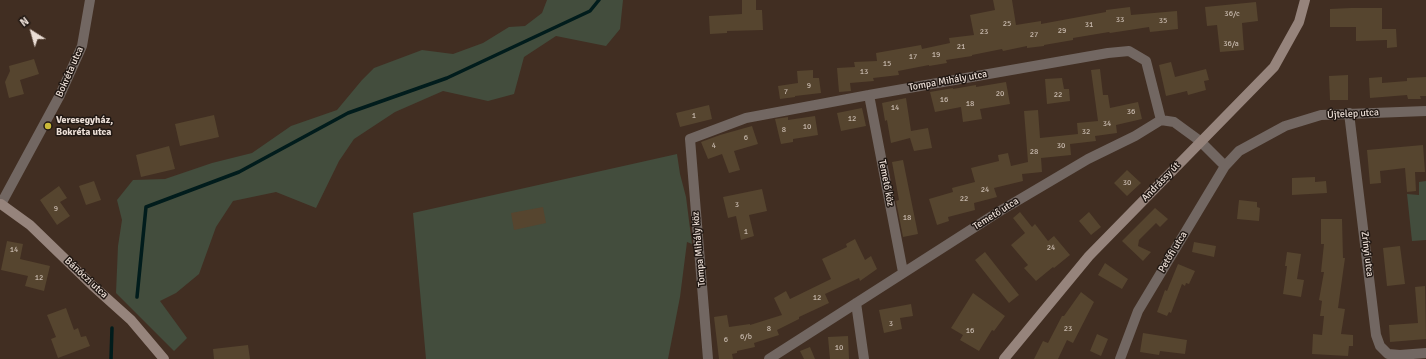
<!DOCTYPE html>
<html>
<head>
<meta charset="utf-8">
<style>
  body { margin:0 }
  #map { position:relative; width:1426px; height:359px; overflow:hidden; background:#412e22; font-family:Signika,sans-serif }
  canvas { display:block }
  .north { position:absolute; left:12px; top:12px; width:40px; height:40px; -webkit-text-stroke:3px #211813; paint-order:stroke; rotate:323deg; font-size:11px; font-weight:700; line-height:16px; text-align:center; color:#ebded6 }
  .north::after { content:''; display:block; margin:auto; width:14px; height:18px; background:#ebded6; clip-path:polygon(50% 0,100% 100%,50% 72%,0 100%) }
</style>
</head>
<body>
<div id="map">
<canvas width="1426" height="359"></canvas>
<div class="north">N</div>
</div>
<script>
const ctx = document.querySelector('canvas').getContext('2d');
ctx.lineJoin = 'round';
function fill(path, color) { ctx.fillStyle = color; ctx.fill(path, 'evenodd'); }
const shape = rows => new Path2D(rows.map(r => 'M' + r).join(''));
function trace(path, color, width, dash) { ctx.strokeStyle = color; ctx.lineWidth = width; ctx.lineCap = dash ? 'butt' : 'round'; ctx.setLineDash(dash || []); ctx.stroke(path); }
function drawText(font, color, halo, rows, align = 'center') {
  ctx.font = font + ' Signika,sans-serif'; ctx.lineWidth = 3; ctx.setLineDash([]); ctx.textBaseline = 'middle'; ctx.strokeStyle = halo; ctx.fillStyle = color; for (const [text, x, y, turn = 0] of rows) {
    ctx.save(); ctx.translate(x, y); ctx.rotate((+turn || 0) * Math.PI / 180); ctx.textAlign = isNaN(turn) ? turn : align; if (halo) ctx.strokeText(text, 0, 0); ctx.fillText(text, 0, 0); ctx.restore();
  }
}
fill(shape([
  [547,0,623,0,620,29,606,46,556,36,524,57,514,94,488,101,443,91,395,112,354,139,339,161,316,208,276,192,233,201,216,227,199,274,176,293,160,301,187,338,174,351,116,293,118,246,122,220,117,200,133,180,165,179,212,163,252,153,291,126,337,110,362,80,374,68,422,50,453,54,483,43,509,27,525,26,542,13],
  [677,154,680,174,686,197,692,244,687,242,680,297,668,359,426,359,413,213],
  [1426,181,1426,240,1412,241,1407,194,1419,195,1419,182]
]), '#434d3d');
trace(shape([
  [137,297,146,207,239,172,348,113,447,78,590,11,599,0],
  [111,359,112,328]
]), '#011c1c', 3.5);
fill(shape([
  [742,0,756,0,756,10,762,10,763,30,727,31,727,33,710,34,709,16,742,14],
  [993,0,1012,0,1016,25,1041,21,1041,24,1106,12,1106,10,1130,7,1131,15,1177,11,1178,29,1150,32,1149,27,1110,33,1109,32,1073,38,1073,40,1044,45,1044,46,1027,48,1027,46,1003,51,1002,49,972,55,972,56,946,60,947,63,929,66,929,65,898,71,899,75,873,78,874,81,850,83,851,91,839,92,837,68,855,67,854,62,877,61,876,53,921,45,922,49,950,43,949,38,974,35,970,15,995,10],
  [1256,2,1258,21,1242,23,1244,50,1220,52,1217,25,1207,26,1205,7],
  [1351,8,1382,8,1382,29,1396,29,1397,47,1387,48,1387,40,1356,41,1356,27,1330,27,1330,9],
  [34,59,39,74,20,80,24,94,9,98,5,82,10,71,9,66],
  [1171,62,1175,77,1206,69,1209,80,1204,81,1206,90,1188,95,1187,91,1166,96,1159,65],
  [1100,69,1103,95,1108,95,1110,108,1138,102,1142,119,1116,125,1117,133,1095,136,1096,141,1070,144,1071,155,1041,158,1042,172,1022,174,1023,181,994,188,997,197,974,203,975,210,948,217,949,221,937,225,929,199,953,192,952,188,975,182,971,168,999,161,998,155,1008,153,1011,166,1028,162,1024,111,1038,110,1040,138,1078,134,1077,123,1098,121,1091,70],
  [813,70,813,78,819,78,821,93,795,96,795,97,780,99,778,86,798,83,797,71],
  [1348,75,1348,100,1330,100,1329,76],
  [1382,77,1382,83,1407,81,1407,78,1426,77,1426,96,1420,96,1421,99,1408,99,1407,95,1370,98,1369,78],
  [1062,78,1064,89,1069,89,1070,101,1047,104,1045,79],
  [1006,82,1010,104,980,109,982,119,963,122,961,107,935,112,930,92,953,88,953,89,976,85,976,87],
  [906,98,911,131,928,128,932,148,914,151,910,138,891,143,887,120,885,121,882,103],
  [709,105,712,119,680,127,676,113],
  [862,108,866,126,841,131,837,113],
  [214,115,219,137,180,146,175,124],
  [815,116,818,135,793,139,793,142,781,144,775,119,788,117,788,120],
  [752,126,758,144,734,151,740,170,729,173,722,154,708,159,701,142,720,135],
  [1423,145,1425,172,1415,172,1416,191,1407,192,1405,168,1380,171,1381,183,1370,184,1367,150],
  [169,146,175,169,141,177,136,155],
  [903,160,918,234,903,237,896,201,899,200,892,162],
  [1127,170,1141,183,1127,196,1114,183],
  [1315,177,1315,182,1326,181,1327,193,1292,195,1292,178],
  [94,181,101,200,86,205,79,186],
  [59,186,67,198,60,202,70,216,57,225,40,200],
  [762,189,767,211,749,215,754,236,741,240,736,216,728,218,723,197],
  [1239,200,1257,202,1257,207,1260,208,1259,221,1237,219],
  [543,207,546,223,514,230,511,213],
  [1155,208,1168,219,1160,227,1156,223,1139,240,1138,246,1151,252,1143,261,1122,241],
  [1020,212,1032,227,1035,224,1048,241,1054,236,1070,255,1054,268,1053,267,1036,281,1024,268,1028,265,1011,245,1025,233,1013,218],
  [1089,212,1101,227,1091,235,1079,221],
  [1321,219,1342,219,1343,258,1345,258,1338,308,1345,309,1341,334,1353,335,1353,346,1349,346,1348,356,1312,354,1313,334,1322,335,1324,316,1320,316,1322,301,1319,300,1324,272,1321,272,1324,244,1321,244],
  [855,239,865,260,871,256,877,269,860,281,859,278,825,294,829,303,799,317,799,319,777,330,779,335,754,343,755,347,737,351,737,353,732,354,733,359,719,359,714,317,727,315,729,327,750,324,750,325,782,315,774,298,786,291,790,299,831,279,822,259,847,247,846,244],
  [7,241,23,244,20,259,50,266,44,291,25,286,28,276,1,270],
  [1194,242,1216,246,1214,257,1192,252],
  [1400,246,1405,284,1387,286,1383,248],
  [985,252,1019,295,1009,303,975,260],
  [1287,252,1301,254,1297,279,1304,280,1301,297,1283,294,1287,266,1285,266],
  [1105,263,1128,279,1122,289,1098,275],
  [1178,264,1195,271,1189,284,1186,283,1185,286,1182,284,1171,313,1169,312,1167,316,1157,312,1165,290,1167,291],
  [1425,286,1426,339,1390,342,1389,325,1418,323,1415,287],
  [1081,292,1094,302,1073,343,1067,340,1058,359,1034,359,1043,341,1048,343,1062,316,1064,316],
  [973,293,1005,316,994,331,992,330,979,351,960,340,963,335,951,328],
  [911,304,913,316,900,318,902,329,884,333,879,310],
  [66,308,74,330,78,328,81,337,86,336,90,346,58,358,51,339,56,337,47,315],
  [1143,333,1187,340,1185,354,1160,351,1159,355,1140,352],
  [1097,334,1108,339,1101,356,1090,351],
  [848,336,849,359,830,359,828,337],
  [248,345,250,359,214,359,213,349],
  [810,347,815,359,804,359,800,351]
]), '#56452f');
trace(shape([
  [869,95,903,272],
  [1349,113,1376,335,1380,346,1388,354,1400,355,1426,353],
  [0,203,1,204,60,95,82,46,90,0],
  [856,303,864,359],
  [708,359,690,139,746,118,869,95,1108,53,1129,51,1146,61,1161,120],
  [769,359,1000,211,1088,159,1135,136,1161,120,1174,122,1200,141,1225,166],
  [1120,359,1138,311,1225,166,1239,151,1285,126,1321,115,1426,111]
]), '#726762', 10);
trace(shape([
  [1,204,30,225,92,285,131,320,164,359],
  [1004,359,1089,256,1274,67,1299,22,1305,0]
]), '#96847c', 10);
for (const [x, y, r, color] of [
  [48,126,4,"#cbba39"]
]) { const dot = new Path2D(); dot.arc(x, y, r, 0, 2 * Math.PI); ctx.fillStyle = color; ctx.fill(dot); trace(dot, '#211813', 1.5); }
drawText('8px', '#c6b8ac', null, [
  ["36/c",1232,14],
  ["33",1120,20],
  ["35",1163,21],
  ["25",1007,24],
  ["31",1089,25],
  ["29",1062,31],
  ["23",984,32],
  ["27",1034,35],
  ["36/a",1231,44],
  ["21",961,47],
  ["19",936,55],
  ["17",913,57],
  ["15",887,64],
  ["13",864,72],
  ["9",809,86],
  ["7",786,92],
  ["20",1000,94],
  ["22",1058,95],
  ["16",944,100],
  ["18",970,104],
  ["14",895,108],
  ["36",1131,112],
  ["1",694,116],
  ["12",852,119],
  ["34",1107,124],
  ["10",807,127],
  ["8",784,130],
  ["32",1086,132],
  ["6",746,138],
  ["4",714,146],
  ["30",1061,146],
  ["28",1034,152],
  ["30",1127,183],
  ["24",985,190],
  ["22",964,199],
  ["3",737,205],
  ["9",56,209],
  ["18",907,218],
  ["1",746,232],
  ["24",1051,248],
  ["14",14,250],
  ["12",39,278],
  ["12",817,298],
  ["3",891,324],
  ["8",769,329],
  ["23",1068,329],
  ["16",970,331],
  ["6/b",746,337],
  ["6",726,340],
  ["10",839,348]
]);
drawText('10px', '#ebded6', '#211813', [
  ["Bokréta utca",70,72,-66],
  ["Tompa Mihály utca",948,81,-10],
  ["Újtelep utca",1353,114,-3],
  ["Andrássy út",1161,182,-46],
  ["Temető köz",886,183,79],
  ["Temető utca",996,214,-32],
  ["Tompa Mihály köz",699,249,-95],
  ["Petőfi utca",1173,252,-59],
  ["Zrínyi utca",1367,254,83],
  ["Bánóczi utca",86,278,43]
]);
drawText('bold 10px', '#ebded6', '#211813', [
  ["Veresegyház,",56,120],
  ["Bokréta utca",56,132]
], 'left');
</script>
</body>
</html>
